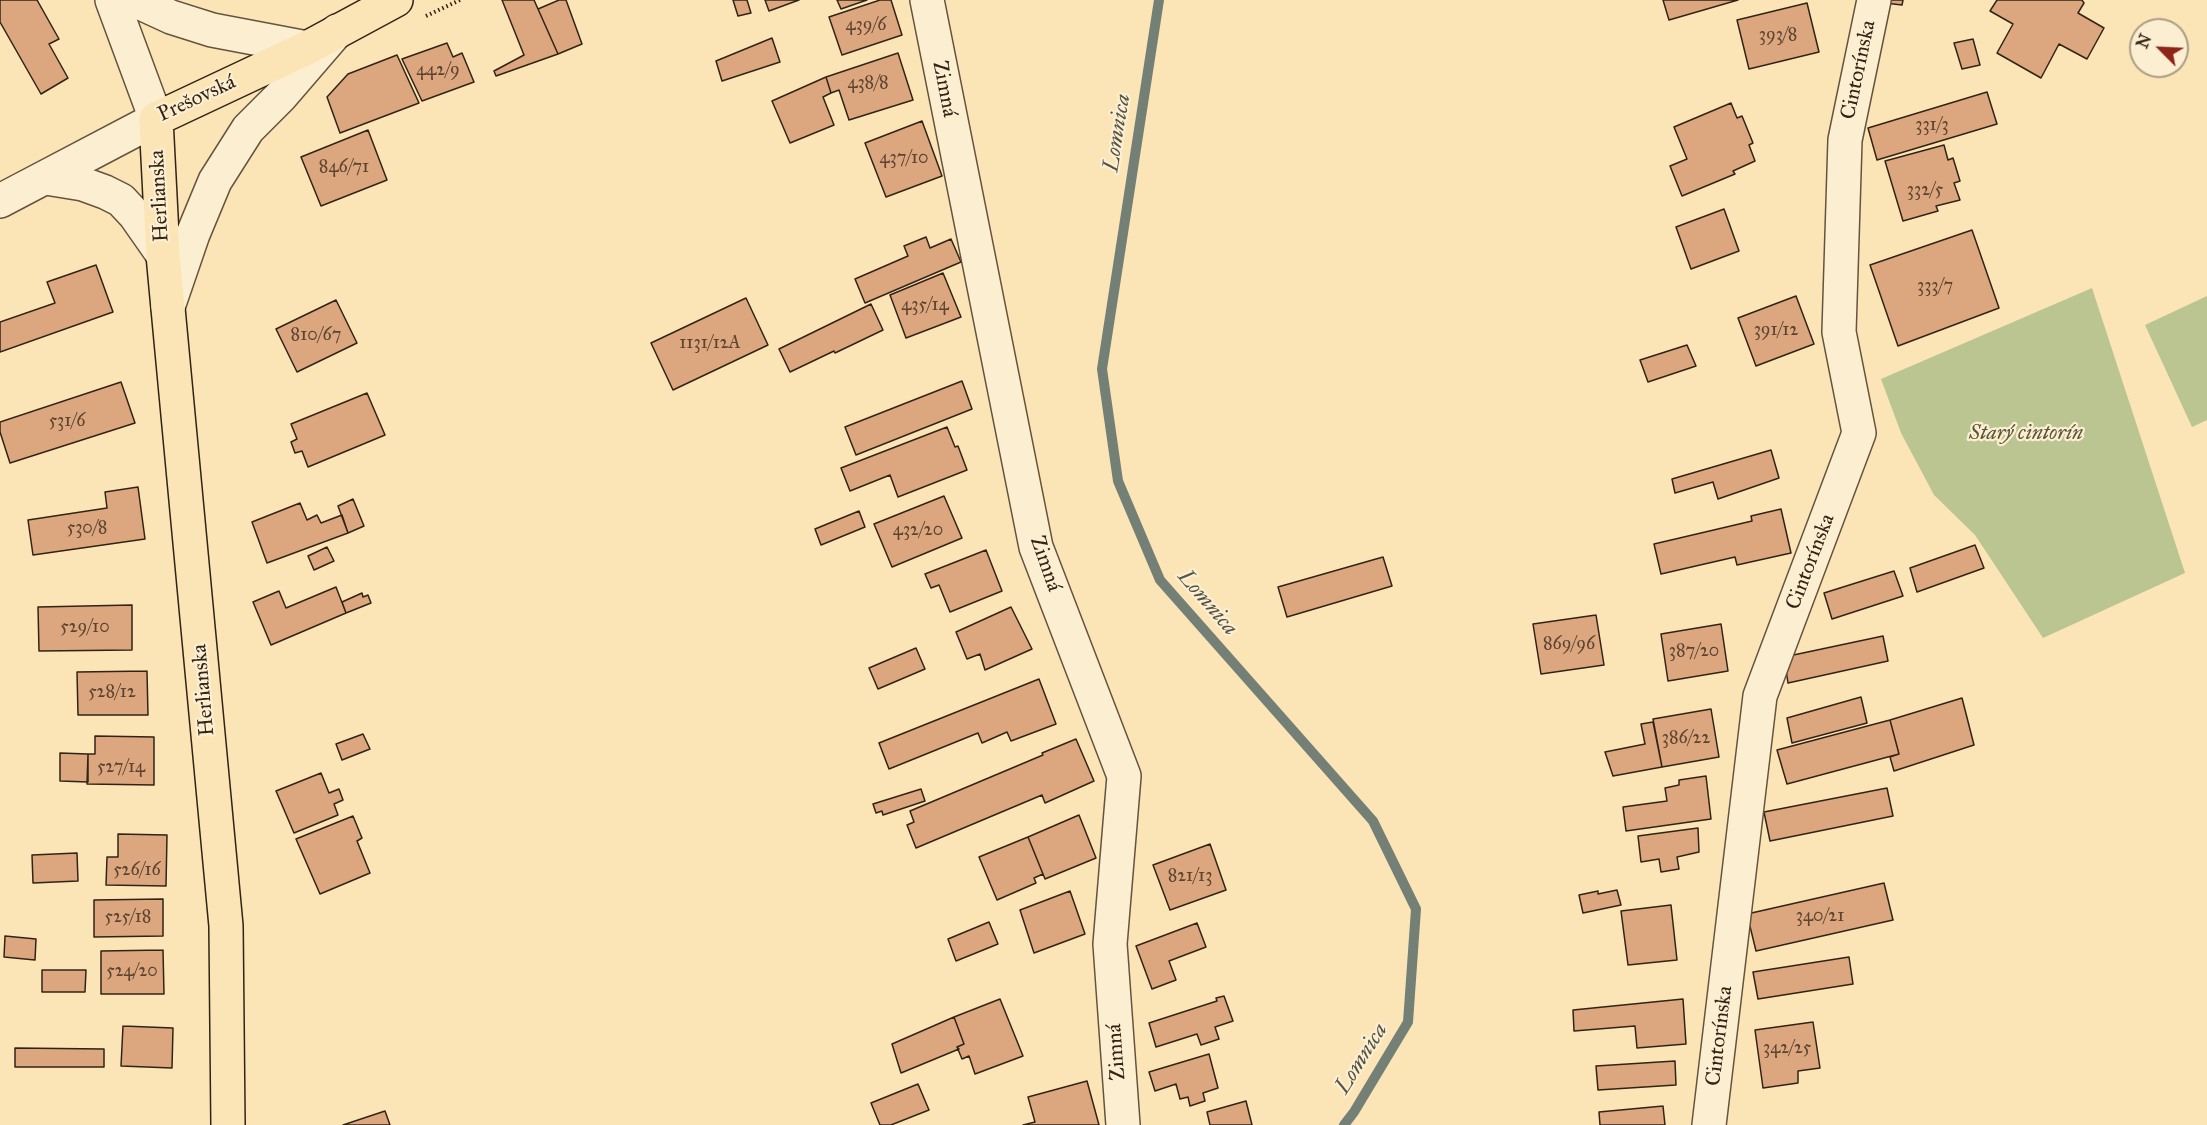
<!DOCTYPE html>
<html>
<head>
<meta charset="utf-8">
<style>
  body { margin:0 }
  #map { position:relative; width:2207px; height:1125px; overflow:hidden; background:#fbe5b6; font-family:"IM FELL Great Primer",serif }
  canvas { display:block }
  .north { position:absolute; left:2129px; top:18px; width:60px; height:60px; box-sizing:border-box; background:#fceed0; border:2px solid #ab9d86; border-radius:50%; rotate:294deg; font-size:16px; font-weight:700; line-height:24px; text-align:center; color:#312417 }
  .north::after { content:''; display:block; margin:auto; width:21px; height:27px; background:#8f2418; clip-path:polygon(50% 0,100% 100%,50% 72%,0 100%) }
</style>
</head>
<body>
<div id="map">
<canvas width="2207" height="1125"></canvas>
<div class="north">N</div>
</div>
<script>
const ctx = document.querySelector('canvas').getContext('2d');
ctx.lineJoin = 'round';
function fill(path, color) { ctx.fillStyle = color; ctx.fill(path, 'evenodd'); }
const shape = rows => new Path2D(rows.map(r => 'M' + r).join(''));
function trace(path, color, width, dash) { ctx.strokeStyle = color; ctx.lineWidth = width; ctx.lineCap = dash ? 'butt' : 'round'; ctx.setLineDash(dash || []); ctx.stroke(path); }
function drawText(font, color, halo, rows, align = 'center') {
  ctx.font = font + ' "IM FELL Great Primer",serif'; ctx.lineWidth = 4.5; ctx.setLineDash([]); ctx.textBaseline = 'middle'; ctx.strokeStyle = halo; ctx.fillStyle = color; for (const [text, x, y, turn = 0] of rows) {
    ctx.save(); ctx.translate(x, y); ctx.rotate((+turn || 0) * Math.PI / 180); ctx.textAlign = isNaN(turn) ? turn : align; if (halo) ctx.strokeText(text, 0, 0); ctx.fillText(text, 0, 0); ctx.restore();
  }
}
fill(shape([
  [2092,288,2185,573,2043,638,1975,535,1934,495,1901,433,1881,379],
  [2207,296,2207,420,2192,427,2145,325]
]), '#bbc591');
trace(shape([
  [1159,0,1102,369,1118,481,1160,580,1373,821,1416,909,1408,1022,1354,1112,1344,1125]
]), '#748076', 10);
const building = shape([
  [0,0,37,0,59,39,49,44,68,78,41,94,0,22,0,0],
  [502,0,534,0,558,54,496,76,494,71,524,55,502,0],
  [559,0,566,0,582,44,558,54,538,9,559,0],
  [733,0,747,0,751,13,738,16,733,0],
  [765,0,799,0,769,11,765,0],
  [837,0,867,0,841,9,837,0],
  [880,0,891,0,902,35,842,55,829,17,880,0],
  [1663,0,1738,0,1669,20,1663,0],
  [1886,0,1903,0,1902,5,1885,3,1886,0],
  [1997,0,2082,0,2084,3,2078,13,2104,28,2087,59,2059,44,2041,78,1997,53,2013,24,1990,11,1997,0],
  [1807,3,1819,52,1749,69,1737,20,1807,3],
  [772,38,780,62,722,81,716,61,772,38],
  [1973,39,1980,65,1962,69,1954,43,1973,39],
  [447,43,453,57,462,53,474,82,422,101,402,59,447,43],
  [898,53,913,100,849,120,839,90,831,93,826,77,898,53],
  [397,55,419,103,340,133,327,97,348,74,397,55],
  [826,77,831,93,823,97,834,125,790,143,772,101,826,77],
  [1987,92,1997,124,1877,160,1868,128,1987,92],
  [1731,103,1737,118,1742,116,1753,143,1749,145,1755,161,1733,171,1735,174,1682,196,1670,166,1687,159,1674,127,1731,103],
  [922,121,942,176,886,197,865,143,922,121],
  [368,130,387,180,321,206,301,157,368,130],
  [1944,145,1948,160,1953,158,1960,181,1954,183,1960,200,1936,206,1938,211,1903,221,1885,161,1944,145],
  [1724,209,1739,251,1691,269,1676,227,1724,209],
  [1972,230,1999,308,1898,346,1870,265,1972,230],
  [926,237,930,248,951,239,961,262,865,303,855,279,908,256,904,246,926,237],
  [96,265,113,312,0,352,0,322,55,303,47,282,96,265],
  [943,273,961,317,906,338,890,295,943,273],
  [1796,296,1814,344,1756,366,1738,318,1796,296],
  [746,298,768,345,673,390,651,343,746,298],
  [336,300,357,343,297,372,276,329,336,300],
  [871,304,883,330,835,353,834,351,790,372,779,349,871,304],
  [1687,345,1696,366,1648,382,1640,360,1687,345],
  [962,381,972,409,856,455,845,427,962,381],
  [121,382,135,423,10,463,0,432,0,422,121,382],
  [367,393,385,435,308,467,302,451,295,453,291,442,297,439,291,424,367,393],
  [947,427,955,447,958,446,967,470,898,497,890,475,850,491,841,468,947,427],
  [1771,450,1779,478,1718,499,1713,482,1675,493,1672,479,1771,450],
  [138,487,145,539,33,555,28,520,107,508,105,492,138,487],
  [944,496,962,538,892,567,874,524,944,496],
  [353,499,364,526,348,533,338,506,353,499],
  [300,503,307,520,317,515,321,523,342,515,348,533,267,563,252,522,300,503],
  [1781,509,1791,553,1737,565,1735,557,1661,574,1654,544,1752,521,1751,516,1781,509],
  [859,511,865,527,821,545,815,529,859,511],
  [1975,545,1984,568,1917,592,1910,568,1975,545],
  [327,547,334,561,314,570,308,556,327,547],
  [986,550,1002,591,950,612,939,585,931,588,925,574,986,550],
  [1383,557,1392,586,1287,617,1278,587,1383,557],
  [1894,571,1903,596,1832,619,1824,593,1894,571],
  [336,587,346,613,271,645,253,602,279,591,286,608,336,587],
  [362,593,363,597,368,595,371,603,346,613,342,602,362,593],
  [132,605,132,650,39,651,38,607,132,605],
  [1011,607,1032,649,985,670,980,654,967,659,956,632,1011,607],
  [1596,615,1604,665,1541,674,1533,624,1596,615],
  [1721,624,1728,671,1668,681,1661,634,1721,624],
  [1883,636,1888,661,1788,683,1784,657,1883,636],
  [916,648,925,669,878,689,869,668,916,648],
  [147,671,148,715,78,715,77,672,147,671],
  [1039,679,1056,724,1011,741,1007,732,982,743,978,733,889,769,879,743,1039,679],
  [1861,697,1867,723,1792,743,1787,718,1861,697],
  [1962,698,1974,745,1894,771,1890,757,1899,754,1890,720,1962,698],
  [1711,709,1719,757,1662,767,1653,719,1711,709],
  [1890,720,1899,754,1787,784,1777,750,1890,720],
  [1653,722,1662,767,1613,776,1605,752,1645,744,1641,724,1653,722],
  [363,734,370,749,342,760,336,744,363,734],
  [95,736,154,737,154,785,87,784,88,754,95,754,95,736],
  [1076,739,1094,781,1045,803,1042,795,916,848,907,825,914,822,910,811,1043,755,1042,753,1076,739],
  [60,753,88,754,88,782,60,781,60,753],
  [321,773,329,793,339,789,343,800,334,804,338,815,294,833,276,791,321,773],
  [1706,776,1711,819,1626,831,1623,807,1667,801,1665,788,1679,785,1679,780,1706,776],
  [1887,788,1893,816,1770,841,1764,812,1887,788],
  [921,789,925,801,883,815,882,811,876,813,873,804,921,789],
  [1079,815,1096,858,1045,879,1028,837,1079,815],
  [353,816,362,838,357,841,370,873,320,894,296,839,353,816],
  [1698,828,1699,852,1677,857,1679,869,1661,872,1659,859,1641,862,1638,836,1698,828],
  [118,834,167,835,166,886,106,885,107,857,118,857,118,834],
  [1028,837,1043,874,1034,878,1036,883,997,900,979,857,1028,837],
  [1210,844,1226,890,1170,910,1153,865,1210,844],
  [77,853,78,881,33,883,32,855,77,853],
  [1884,883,1893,920,1756,951,1747,914,1884,883],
  [1617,890,1621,905,1583,913,1579,895,1598,891,1598,894,1617,890],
  [1070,891,1085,934,1034,953,1020,910,1070,891],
  [163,899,163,936,94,937,94,900,163,899],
  [1671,905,1677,960,1628,965,1621,911,1671,905],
  [989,922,998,944,956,961,948,939,989,922],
  [1197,923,1206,947,1169,961,1176,980,1152,989,1136,946,1197,923],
  [5,936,36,939,35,960,4,957,5,936],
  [163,950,164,994,101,994,101,951,163,950],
  [1849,957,1853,984,1758,999,1753,972,1849,957],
  [42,970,86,970,85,992,42,992,42,970],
  [1224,996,1233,1021,1215,1027,1219,1039,1201,1045,1197,1034,1156,1047,1149,1023,1217,1001,1216,998,1224,996],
  [1000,999,1023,1056,975,1074,969,1056,962,1059,957,1047,964,1044,954,1017,1000,999],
  [1683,999,1686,1044,1637,1048,1635,1026,1574,1031,1573,1010,1683,999],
  [954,1017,964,1044,957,1047,959,1049,901,1073,892,1044,954,1017],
  [1813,1022,1820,1068,1798,1071,1798,1083,1763,1088,1755,1030,1813,1022],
  [123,1026,173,1028,172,1068,121,1066,123,1026],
  [15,1048,104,1049,104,1067,15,1067,15,1048],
  [1209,1054,1218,1088,1203,1093,1205,1101,1190,1106,1188,1097,1180,1099,1176,1084,1155,1091,1149,1072,1209,1054],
  [1675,1061,1676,1085,1598,1090,1596,1066,1675,1061],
  [1087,1081,1099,1125,1023,1125,1035,1122,1028,1097,1087,1081],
  [918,1084,929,1110,891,1125,880,1125,871,1103,918,1084],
  [1246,1101,1252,1125,1210,1125,1207,1112,1246,1101],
  [1663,1106,1665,1125,1600,1125,1599,1112,1663,1106],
  [385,1111,390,1125,343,1125,385,1111]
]);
fill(building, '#dca67e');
trace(building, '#312417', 1.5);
const minor = shape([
  [134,0,171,17,212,30,307,48],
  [927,0,1036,547,1124,776,1110,944,1123,1125],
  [46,178,83,184,105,192,121,200,135,215,163,255],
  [0,201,156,119,112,0],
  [168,307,193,234,215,181,248,129,281,96,337,31],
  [1709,1125,1760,696,1859,433,1839,332,1845,140,1874,0]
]);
const major = shape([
  [228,1125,226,926,163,255,156,119,307,48,396,0]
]);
trace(minor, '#64543f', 36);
trace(major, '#312417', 36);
trace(shape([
  [426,16,460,0]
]), '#312417', 4, [1.5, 3]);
trace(minor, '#fceed0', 33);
trace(major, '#fbe5b6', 33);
drawText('18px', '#5c4431', null, [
  ["439/6",866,26],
  ["393/8",1778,36],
  ["442/9",438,71],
  ["438/8",868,84],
  ["331/3",1932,126],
  ["437/10",904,159],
  ["846/71",344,168],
  ["332/5",1925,191],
  ["333/7",1935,287],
  ["435/14",925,306],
  ["391/12",1776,331],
  ["810/67",316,336],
  ["1131/12A",710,344],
  ["531/6",67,422],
  ["530/8",87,529],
  ["432/20",918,531],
  ["529/10",85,628],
  ["869/96",1569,645],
  ["387/20",1694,652],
  ["528/12",112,693],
  ["386/22",1686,739],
  ["527/14",121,768],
  ["526/16",137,871],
  ["821/13",1190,877],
  ["340/21",1820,917],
  ["525/18",128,918],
  ["524/20",132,972],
  ["342/25",1787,1049]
]);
drawText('21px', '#312417', '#fceed0', [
  ["Cintorínska",1859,70,-78],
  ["Zimná",944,89,79],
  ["Prešovská",197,99,-25],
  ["Herlianska",160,196,-93],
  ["Cintorínska",1811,562,-69],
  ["Zimná",1045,564,71],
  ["Herlianska",204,690,-95],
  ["Cintorínska",1720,1036,-83],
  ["Zimná",1117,1052,-94]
]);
drawText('italic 21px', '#5a543c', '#fceed0', [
  ["Starý cintorín",2026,434]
]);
drawText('italic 22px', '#525246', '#fceed0', [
  ["Lomnica",1118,133,-81],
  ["Lomnica",1207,603,49],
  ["Lomnica",1362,1059,-58]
]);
</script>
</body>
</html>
